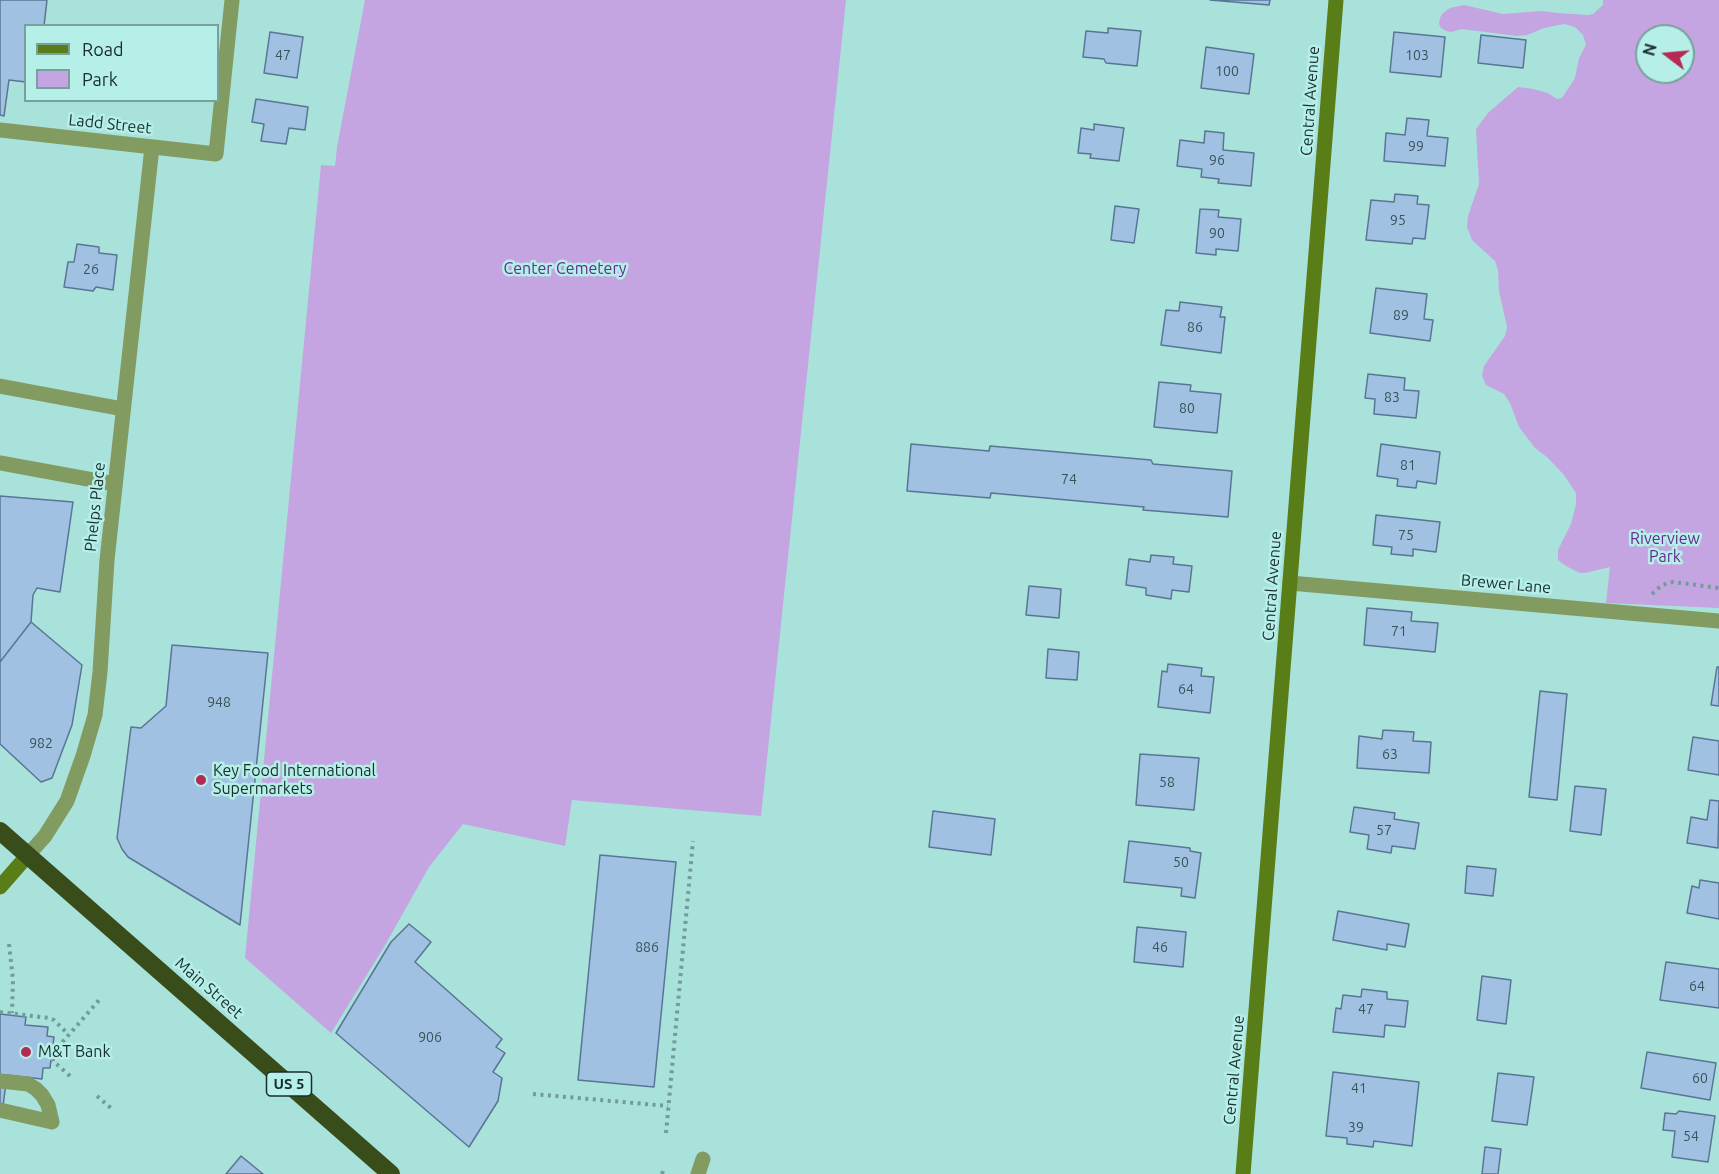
<!DOCTYPE html>
<html>
<head>
<meta charset="utf-8">
<style>
  body { margin:0 }
  #map { position:relative; width:1719px; height:1174px; overflow:hidden; background:#a9e1db; font-family:Ubuntu,sans-serif }
  canvas { display:block }
  .legend { position:absolute; left:24px; top:24px; width:195px; height:78px; box-sizing:border-box; background:#b6eee8; border:2px solid #77a19d; margin:0; padding:8px 10px; list-style:none; font-size:18px; color:#182e2c }
  .legend li { display:flex; align-items:center; gap:12px; height:30px }
  .legend b { width:30px; border:2px solid #77a19d }
  .north { position:absolute; left:1635px; top:24px; width:60px; height:60px; box-sizing:border-box; background:#b6eee8; border:2px solid #77a19d; border-radius:50%; rotate:286deg; font-size:16px; font-weight:700; line-height:24px; text-align:center; color:#182e2c }
  .north::after { content:''; display:block; margin:auto; width:21px; height:27px; background:#b72855; clip-path:polygon(50% 0,100% 100%,50% 72%,0 100%) }
</style>
</head>
<body>
<div id="map">
<canvas width="1719" height="1174"></canvas>
<ul class="legend">
<li><b style="height:8px;background:#597d17"></b>Road</li>
<li><b style="height:16px;background:#c4a5e1"></b>Park</li>
</ul>
<div class="north">N</div>
</div>
<script>
const ctx = document.querySelector('canvas').getContext('2d');
ctx.lineJoin = 'round';
function fill(path, color) { ctx.fillStyle = color; ctx.fill(path, 'evenodd'); }
const shape = rows => new Path2D(rows.map(r => 'M' + r).join(''));
function trace(path, color, width, dash) { ctx.strokeStyle = color; ctx.lineWidth = width; ctx.lineCap = dash ? 'butt' : 'round'; ctx.setLineDash(dash || []); ctx.stroke(path); }
function drawText(font, color, halo, rows, align = 'center') {
  ctx.font = font + ' Ubuntu,sans-serif'; ctx.lineWidth = 5; ctx.setLineDash([]); ctx.textBaseline = 'middle'; ctx.strokeStyle = halo; ctx.fillStyle = color; for (const [text, x, y, turn = 0] of rows) {
    ctx.save(); ctx.translate(x, y); ctx.rotate((+turn || 0) * Math.PI / 180); ctx.textAlign = isNaN(turn) ? turn : align; if (halo) ctx.strokeText(text, 0, 0); ctx.fillText(text, 0, 0); ctx.restore();
  }
}
fill(shape([
  [365,0,846,0,761,816,572,800,565,846,463,824,429,867,384,947,331,1033,245,958,321,165,335,166,337,147],
  [1603,0,1719,0,1719,608,1606,603,1610,567,1585,573,1580,573,1566,566,1558,560,1558,550,1571,524,1576,504,1576,493,1564,475,1547,457,1535,448,1519,427,1510,403,1504,394,1486,385,1482,376,1484,366,1505,336,1507,327,1499,291,1498,270,1495,261,1472,240,1467,227,1468,216,1479,184,1476,129,1488,113,1518,87,1533,89,1548,93,1557,99,1562,98,1575,78,1579,58,1586,45,1583,35,1575,27,1564,24,1544,28,1527,35,1517,36,1462,29,1451,32,1446,31,1441,28,1439,24,1440,18,1442,14,1450,8,1464,5,1503,14,1542,11,1558,13,1588,15,1593,14,1603,5],
  [1647,36,1683,36,1683,72,1647,72]
]), '#c4a5e1');
const building = shape([
  [0,0,47,0,44,26,26,26,26,82,9,80,4,116,0,115,0,0],
  [1210,0,1270,0,1269,5,1210,0],
  [1108,28,1141,31,1137,66,1106,63,1104,59,1083,57,1086,31,1108,33,1108,28],
  [270,32,303,37,297,78,264,73,270,32],
  [1394,32,1445,37,1441,77,1390,72,1394,32],
  [1481,35,1526,40,1523,68,1478,63,1481,35],
  [1206,47,1254,54,1249,94,1201,88,1206,47],
  [256,99,308,107,305,130,289,128,286,144,261,141,264,124,252,122,256,99],
  [1407,118,1429,120,1427,136,1448,138,1445,166,1384,161,1386,133,1405,135,1407,118],
  [1094,124,1124,128,1119,161,1090,158,1091,154,1078,153,1081,128,1094,130,1094,124],
  [1205,131,1224,133,1223,150,1254,153,1251,186,1218,183,1219,179,1201,177,1202,169,1177,166,1180,140,1204,143,1205,131],
  [1395,194,1418,196,1417,204,1429,205,1425,239,1413,238,1412,244,1366,240,1371,200,1394,202,1395,194],
  [1115,206,1139,209,1134,243,1111,240,1115,206],
  [1200,209,1219,210,1218,217,1241,219,1238,251,1216,249,1216,255,1196,253,1200,209],
  [77,244,99,247,99,253,117,255,113,290,96,287,93,291,64,287,68,262,74,262,77,244],
  [1376,288,1427,294,1424,319,1433,320,1430,341,1370,333,1376,288],
  [1180,302,1222,307,1220,317,1225,317,1221,353,1161,345,1166,310,1179,311,1180,302],
  [1368,374,1405,378,1404,390,1419,391,1416,418,1374,414,1375,399,1365,398,1368,374],
  [1159,382,1191,385,1190,391,1221,394,1217,433,1154,427,1159,382],
  [911,444,989,451,990,446,1151,460,1153,464,1232,471,1228,517,1143,510,1144,507,991,493,990,498,907,491,911,444],
  [1381,444,1440,452,1436,484,1417,481,1416,488,1397,486,1398,479,1377,476,1381,444],
  [0,496,73,502,60,592,37,588,33,595,31,622,0,662,0,496],
  [1376,515,1440,522,1436,552,1413,549,1413,556,1391,554,1392,547,1373,545,1376,515],
  [1151,555,1174,557,1173,564,1192,566,1189,592,1172,590,1171,599,1146,595,1146,588,1126,585,1129,559,1150,562,1151,555],
  [1029,586,1061,589,1059,618,1026,615,1029,586],
  [1367,608,1412,612,1411,621,1438,623,1435,652,1364,645,1367,608],
  [31,622,82,665,72,725,52,778,41,782,0,744,0,662,31,622],
  [172,645,268,653,240,925,128,857,122,849,117,838,131,727,141,728,166,706,172,645],
  [1048,649,1079,652,1077,680,1046,678,1048,649],
  [1168,664,1202,668,1201,676,1214,677,1210,713,1158,707,1162,671,1167,672,1168,664],
  [1717,667,1719,667,1719,706,1711,705,1717,667],
  [1540,691,1567,694,1557,800,1529,797,1540,691],
  [1383,730,1414,732,1413,741,1431,742,1429,773,1357,768,1359,736,1382,739,1383,730],
  [1693,737,1719,741,1719,775,1688,770,1693,737],
  [1140,754,1199,758,1194,810,1136,805,1140,754],
  [1575,786,1606,789,1601,835,1570,831,1575,786],
  [1710,800,1719,801,1718,848,1687,843,1691,817,1707,820,1710,800],
  [1354,807,1395,813,1394,819,1419,823,1415,849,1392,846,1391,853,1367,849,1369,835,1350,832,1354,807],
  [933,811,995,819,991,855,929,847,933,811],
  [1129,841,1190,848,1190,851,1201,853,1195,898,1181,896,1182,888,1124,882,1129,841],
  [600,855,676,862,654,1087,578,1080,600,855],
  [1467,866,1496,869,1493,896,1465,893,1467,866],
  [1700,880,1719,883,1719,919,1687,913,1692,886,1699,888,1700,880],
  [1338,911,1409,924,1405,947,1387,944,1387,950,1333,940,1338,911],
  [409,924,431,942,415,962,502,1039,496,1047,505,1053,493,1072,502,1078,498,1101,469,1147,336,1033,391,942,409,924],
  [1137,927,1186,932,1183,967,1134,962,1137,927],
  [1666,962,1719,969,1719,1008,1660,1000,1666,962],
  [1482,976,1511,980,1506,1024,1477,1020,1482,976],
  [1362,989,1387,992,1387,999,1408,1001,1405,1027,1385,1025,1384,1037,1333,1032,1336,1008,1341,1009,1343,995,1361,997,1362,989],
  [0,1014,26,1017,25,1025,48,1027,47,1036,54,1037,50,1068,43,1068,42,1079,7,1075,3,1106,0,1105,0,1014],
  [1647,1052,1716,1063,1710,1100,1641,1088,1647,1052],
  [1333,1072,1419,1082,1412,1146,1374,1141,1373,1147,1347,1144,1347,1138,1326,1136,1333,1072],
  [1498,1073,1534,1077,1527,1125,1492,1121,1498,1073],
  [1679,1111,1715,1116,1708,1162,1672,1157,1675,1131,1663,1130,1665,1113,1676,1114,1679,1111],
  [1485,1147,1501,1149,1498,1174,1482,1174,1485,1147],
  [241,1156,263,1174,226,1174,241,1156]
]);
fill(building, '#a0c1e1');
trace(building, '#587694', 1.5);
trace(shape([
  [1652,594,1662,585,1673,582,1719,588],
  [9,944,13,980,12,1013],
  [0,1012,49,1018,54,1020,68,1034],
  [70,1076,53,1061,53,1053,100,999],
  [533,1094,668,1106],
  [97,1096,112,1109],
  [666,1133,693,841],
  [662,1174,663,1171]
]), '#719c98', 4, [3, 4.5]);
trace(shape([
  [0,386,123,409],
  [0,463,115,484],
  [0,1081,28,1084,36,1089,42,1095,48,1105,52,1122,0,1110]
]), '#819b60', 15);
trace(shape([
  [0,130,216,154,232,0],
  [1290,583,1719,621],
  [28,855,45,836,67,801,83,756,95,715,100,672,107,560,152,147],
  [698,1174,703,1159]
]), '#819b60', 15);
trace(shape([
  [0,887,28,855],
  [1243,1174,1336,0]
]), '#597d17', 15);
trace(shape([
  [0,831,391,1174]
]), '#394d1b', 18);
for (const [x, y, r, color] of [
  [201,780,6,"#b72855"],
  [26,1052,6,"#b72855"]
]) { const dot = new Path2D(); dot.arc(x, y, r, 0, 2 * Math.PI); ctx.fillStyle = color; ctx.fill(dot); trace(dot, '#b6eee8', 2); }
drawText('14px', '#3a5359', null, [
  ["47",283,55],
  ["103",1417,55],
  ["100",1227,71],
  ["99",1416,146],
  ["96",1217,160],
  ["95",1398,220],
  ["90",1217,233],
  ["26",91,269],
  ["89",1401,315],
  ["86",1195,327],
  ["83",1392,397],
  ["80",1187,408],
  ["81",1408,465],
  ["74",1069,479],
  ["75",1406,535],
  ["71",1399,631],
  ["64",1186,689],
  ["948",219,702],
  ["982",41,743],
  ["63",1390,754],
  ["58",1167,782],
  ["57",1384,830],
  ["50",1181,862],
  ["886",647,947],
  ["46",1160,947],
  ["64",1697,986],
  ["47",1366,1009],
  ["906",430,1037],
  ["60",1700,1078],
  ["41",1359,1088],
  ["39",1356,1127],
  ["54",1691,1136]
]);
for (const [x, y, w] of [
  [289,1084,45]
]) { const box = new Path2D(); box.roundRect(x - w / 2, y - 12, w, 24, 4.5); ctx.fillStyle = '#b6eee8'; ctx.fill(box); trace(box, '#182e2c', 1.5); }
drawText('bold 15px', '#182e2c', null, [
  ["US 5",289,1084]
]);
drawText('16px', '#182e2c', '#b6eee8', [
  ["Central Avenue",1310,101,-86],
  ["Ladd Street",110,124,6],
  ["Phelps Place",95,507,-84],
  ["Brewer Lane",1506,584,5],
  ["Central Avenue",1272,586,-86],
  ["Main Street",209,988,41],
  ["Central Avenue",1234,1070,-85]
]);
drawText('16px', '#662a91', '#b6eee8', [
  ["Center Cemetery",565,269],
  ["Riverview",1665,539],
  ["Park",1665,557]
]);
drawText('16px', '#182e2c', '#b6eee8', [
  ["Key Food International",213,771],
  ["Supermarkets",213,789],
  ["M&T Bank",38,1052]
], 'left');
</script>
</body>
</html>
